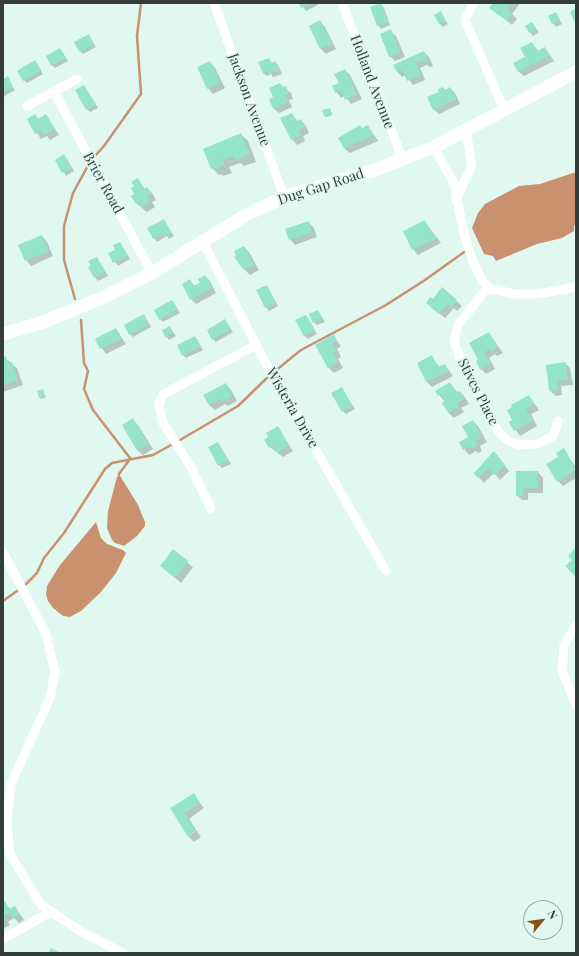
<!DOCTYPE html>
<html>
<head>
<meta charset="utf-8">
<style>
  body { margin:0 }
  #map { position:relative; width:579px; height:956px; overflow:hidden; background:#e1f8f0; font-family:"Playfair Display",serif }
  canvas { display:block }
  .frame { position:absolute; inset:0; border:4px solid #343d3a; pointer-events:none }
  .north { position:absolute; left:523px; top:900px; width:40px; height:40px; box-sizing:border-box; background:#e1f8f0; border:1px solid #9cada7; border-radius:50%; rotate:61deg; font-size:11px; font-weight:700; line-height:16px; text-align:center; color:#343d3a }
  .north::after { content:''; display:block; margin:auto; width:14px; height:18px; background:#8e4c1a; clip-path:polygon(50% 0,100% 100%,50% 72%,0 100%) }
</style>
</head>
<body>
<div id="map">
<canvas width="579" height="956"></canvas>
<div class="frame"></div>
<div class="north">N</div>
</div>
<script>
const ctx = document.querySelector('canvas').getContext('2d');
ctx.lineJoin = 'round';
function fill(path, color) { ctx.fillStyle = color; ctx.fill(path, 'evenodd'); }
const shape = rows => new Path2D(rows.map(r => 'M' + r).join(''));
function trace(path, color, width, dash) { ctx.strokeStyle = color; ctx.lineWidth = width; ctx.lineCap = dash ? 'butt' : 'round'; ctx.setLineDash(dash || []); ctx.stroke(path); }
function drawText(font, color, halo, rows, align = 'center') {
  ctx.font = font + ' "Playfair Display",serif'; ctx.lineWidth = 4; ctx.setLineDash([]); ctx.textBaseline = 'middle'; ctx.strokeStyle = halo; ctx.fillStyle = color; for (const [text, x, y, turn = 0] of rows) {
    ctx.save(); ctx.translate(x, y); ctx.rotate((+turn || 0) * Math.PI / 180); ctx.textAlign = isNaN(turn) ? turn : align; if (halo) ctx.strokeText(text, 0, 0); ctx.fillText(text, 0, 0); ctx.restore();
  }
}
fill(shape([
  [576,172,576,224,574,226,574,231,562,238,537,244,496,261,493,256,484,254,472,228,478,213,485,204,519,186,540,184],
  [119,474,138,505,145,522,145,526,137,536,124,546,115,543,112,540,107,528,108,511,117,477],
  [96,522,101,538,107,544,123,550,126,553,116,573,101,592,81,611,70,617,63,616,53,608,48,601,46,594,47,586,60,565]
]), '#c9916e');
fill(shape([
  [300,3,317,3,318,5,306,11],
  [494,3,517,3,519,5,512,14,517,19,512,25,491,8],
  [381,4,384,8,390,25,381,29,378,25],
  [440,12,448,24,443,27,440,24],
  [556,14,562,24,556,27,549,17],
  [320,21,325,27,336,49,326,54,321,49,310,27],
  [532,23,539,32,533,36,530,32],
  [390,30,396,36,405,57,395,61,390,56],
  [88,35,96,47,83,54,80,51],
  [532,43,539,52,545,48,554,61,524,76,518,71],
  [60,49,68,61,55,68,52,65],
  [424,52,429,57,433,66,430,67,427,65,420,68,425,80,413,85,406,75,402,77,397,71],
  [269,59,272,63,275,62,278,65,282,74,273,77,271,74,267,76,263,73],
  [35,61,43,74,27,83,24,80],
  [210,62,215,68,225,88,213,94,208,88],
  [345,70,350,75,362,99,351,104,345,96,341,98,333,87,340,84],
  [7,78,15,90,3,97,3,80],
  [280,84,291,93,293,99,289,100,292,107,279,113,273,108,274,98],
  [84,86,98,108,90,112,87,109],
  [443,88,446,90,450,88,455,93,460,104,439,114,433,109],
  [330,109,332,115,326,117,325,116],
  [292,114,298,122,301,120,306,126,309,133,303,136,305,141,297,145,292,139],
  [46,115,59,135,50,140,47,136,41,139,28,120,35,116,39,119],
  [368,126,378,141,350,153,344,148,362,129],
  [241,134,248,141,256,162,244,166,240,163,229,167,232,173,223,176,221,174,219,175,212,168],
  [67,159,74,171,66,176,56,160],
  [137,179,145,189,147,188,152,193,156,200,152,202,155,207,147,212,136,203],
  [164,220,174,236,169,239,167,236,157,242,149,229],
  [425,222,441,243,418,255,413,249],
  [309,223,314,228,317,237,295,245,290,239],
  [42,236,47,242,53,256,31,266,26,260],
  [120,243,130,259,118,266,110,254,117,250],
  [244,247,249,252,259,270,250,275,239,264,236,257],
  [97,258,108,276,98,281,89,268],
  [205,276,210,281,216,293,196,304,191,299,190,281,195,286,201,283],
  [267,286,278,306,269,311,266,307],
  [443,289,462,306,457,311,454,308,445,318,432,308],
  [172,301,180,313,163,322,160,319],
  [318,311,325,322,317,325,314,322],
  [144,315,151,327,133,337,130,334],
  [306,316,317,334,308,339,305,336],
  [225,320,233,332,216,342,213,339],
  [169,327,176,336,169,340,166,336],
  [116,329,126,344,106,354,96,339],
  [489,333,503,353,497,356,495,354,489,358,495,369,486,374,481,369,479,360],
  [333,336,341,346,337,349,341,357,338,359,343,368,334,373,329,368,316,345],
  [195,337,203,350,186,358,183,355],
  [431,357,440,368,445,365,453,376,432,387,427,382,418,363],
  [3,358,5,358,17,368,23,385,3,392],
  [565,363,570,368,573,385,561,386,562,395,556,396,550,391,547,365],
  [450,383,458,393,460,392,465,397,469,404,461,408,464,412,454,418,449,413,443,403,445,402,436,391],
  [226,384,231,390,237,401,228,406,225,404,215,410,209,405],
  [341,388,355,409,346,414,343,411],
  [42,390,46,397,41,399,40,397],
  [529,396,539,410,531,414,537,426,520,436,510,422,514,420],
  [133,420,138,425,153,449,143,455,137,450,123,426],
  [473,421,478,426,487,442,480,446,482,451,478,453,476,451,469,455,460,443,469,438],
  [277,427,293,451,283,457,270,447],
  [218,443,231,464,222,468,219,465],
  [563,450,576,467,576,478,563,486,558,481,559,458],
  [494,452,509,471,500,480,494,473,484,483,475,473],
  [517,472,538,472,543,478,543,493,528,493,528,500,522,500,517,495],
  [173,551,193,567,181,583,161,566],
  [193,794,204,808,189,819,201,837,194,842,189,837,172,808],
  [4,902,11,910,15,907,24,920,19,923,14,918,8,922,10,925,3,929,3,903]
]), '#0003');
trace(shape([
  [93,158,104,146,141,94,137,36,141,3],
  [75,299,64,260,64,226,73,193,90,162],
  [81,320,84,363,88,371,84,389,93,410,130,458],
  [274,372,301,350,386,305,425,280,467,250],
  [119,474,130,459],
  [24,586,37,573,44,558,64,533,105,469,112,463,153,455,180,440,238,406,270,375],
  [3,601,17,591]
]), '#c9916e', 2.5);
fill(shape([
  [299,3,313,3,301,8],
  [381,3,388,22,377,26,370,7],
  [493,3,511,3,507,9,512,13,507,21,489,8],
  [576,8,576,20,574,21,570,12],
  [441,11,446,21,439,24,434,15],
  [556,12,560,20,552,24,548,16],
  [320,20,332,44,320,49,309,26],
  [532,22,536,29,529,33,525,26],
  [391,29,400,52,389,57,380,34],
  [89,34,94,44,79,52,74,42],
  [532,42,537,51,545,47,549,56,518,72,513,63,525,57,520,48],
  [60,48,66,58,51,66,46,56],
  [424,51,428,60,424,63,423,60,416,63,421,75,407,81,402,70,397,72,393,65],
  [269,58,271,63,275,61,279,70,269,74,268,71,263,73,258,62],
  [35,60,41,70,23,81,17,71],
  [210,61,220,83,207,89,197,67],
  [345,69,357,94,345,100,341,90,335,93,332,86,339,83,334,74],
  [8,76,13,87,3,92,3,79],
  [280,83,282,88,286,86,289,94,285,95,288,102,273,109,269,99,273,97,269,88],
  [84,85,96,104,86,110,75,90],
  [443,87,445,90,450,87,456,99,433,110,427,97,439,92,438,89],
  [330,108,332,114,324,116,322,110],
  [292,113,296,122,301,119,305,127,298,130,301,135,291,140,280,118],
  [35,114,38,119,46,114,55,129,44,135,42,131,35,134,27,119],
  [360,125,362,128,368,125,373,135,344,149,338,138],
  [241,133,250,154,236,160,234,156,223,160,225,165,215,169,214,167,211,169,203,149],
  [64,154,72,168,62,173,55,160],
  [138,178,144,189,147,187,151,194,147,197,150,202,141,207,138,202,136,204,131,196,134,194,131,188,134,186,131,182],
  [164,219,171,233,165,236,164,233,153,239,147,228],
  [425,220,433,236,435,235,437,238,412,250,403,231],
  [309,221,312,232,289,240,285,229],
  [42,235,49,251,25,261,18,245],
  [120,242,128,256,113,263,108,253,115,250,113,245],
  [244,246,254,265,244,270,234,257,236,256,234,251],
  [97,257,105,272,94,278,88,267,91,266,88,261],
  [205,275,212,288,190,300,182,284,190,279,193,286,200,283,198,279],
  [267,285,276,303,265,308,256,290],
  [442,287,457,300,452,307,448,304,439,314,426,303,430,297,433,299],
  [172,300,178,309,159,320,154,310],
  [318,310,322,318,313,323,309,314],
  [144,314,149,324,129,335,124,325],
  [306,315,315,330,304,336,295,320],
  [225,319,231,329,212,340,207,330],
  [170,326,173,333,165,337,162,330],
  [116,328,121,339,100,349,95,339],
  [489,332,498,348,491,352,490,349,484,352,491,364,480,370,476,361,478,360,469,343],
  [334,334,337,341,332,344,337,352,333,353,338,362,328,368,315,345],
  [195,336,201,346,182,356,177,345],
  [432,355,438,367,445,364,449,371,426,382,417,363],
  [6,356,8,363,12,362,18,380,3,385,3,357],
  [565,362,568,380,557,381,558,390,549,391,546,365],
  [450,382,456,393,460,391,464,399,457,403,459,407,448,413,442,403,445,401,441,394,438,396,435,391],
  [226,383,232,396,222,402,220,399,209,405,203,395],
  [342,387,352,405,342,412,331,393],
  [43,389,45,396,39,398,37,391],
  [529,395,534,404,526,409,533,420,514,431,509,422,512,420,507,410,512,407,511,405],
  [133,418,148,444,137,450,122,425],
  [473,420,482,437,475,441,478,445,472,449,470,446,463,450,459,442,468,437,462,426],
  [278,426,289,445,277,453,272,445,269,448,264,440,268,437,266,433],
  [218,442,228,460,218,466,208,447],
  [564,448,576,470,557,482,546,464,558,457,556,453],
  [494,451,505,465,494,475,488,469,478,478,474,473],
  [516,471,538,471,538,488,523,488,523,495,516,496],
  [576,547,576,575,575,576,565,566,572,560,568,556],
  [173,549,188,561,175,578,160,566],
  [194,793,200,803,184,813,196,832,188,837,170,808],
  [5,901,9,909,15,906,20,914,13,918,10,913,4,916,6,920,3,921,3,902],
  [51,948,60,953,48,953]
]), '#94e3cb');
trace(shape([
  [214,3,284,197],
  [342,3,403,160],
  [473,3,465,20,504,109],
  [54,92,152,273],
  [27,106,77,79],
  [434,147,454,184,465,238,472,259,483,282,491,289,515,294,538,294,576,287],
  [456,200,472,165,466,130],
  [203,242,265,362,386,571],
  [488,287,458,325,454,342,461,361,488,414,499,432,507,440,519,445,538,444,553,436,558,421],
  [211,509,191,467,163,423,159,406,162,395,256,345],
  [3,552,46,634,55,672,50,698,11,784,7,821,10,854,41,905,80,931,123,953],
  [576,625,564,645,562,670,576,705],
  [3,939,51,912]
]), '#fff', 9);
trace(shape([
  [3,334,44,322,104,297,152,273,246,215,284,197,372,171,434,147,576,72]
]), '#fff', 13);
drawText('14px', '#343d3a', '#e1f8f0', [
  ["Holland Avenue",372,82,69],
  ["Jackson Avenue",249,100,70],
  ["Brier Road",103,183,61],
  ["Dug Gap Road",321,187,-18],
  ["Stives Place",478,392,63],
  ["Wisteria Drive",292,408,60]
]);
</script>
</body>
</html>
